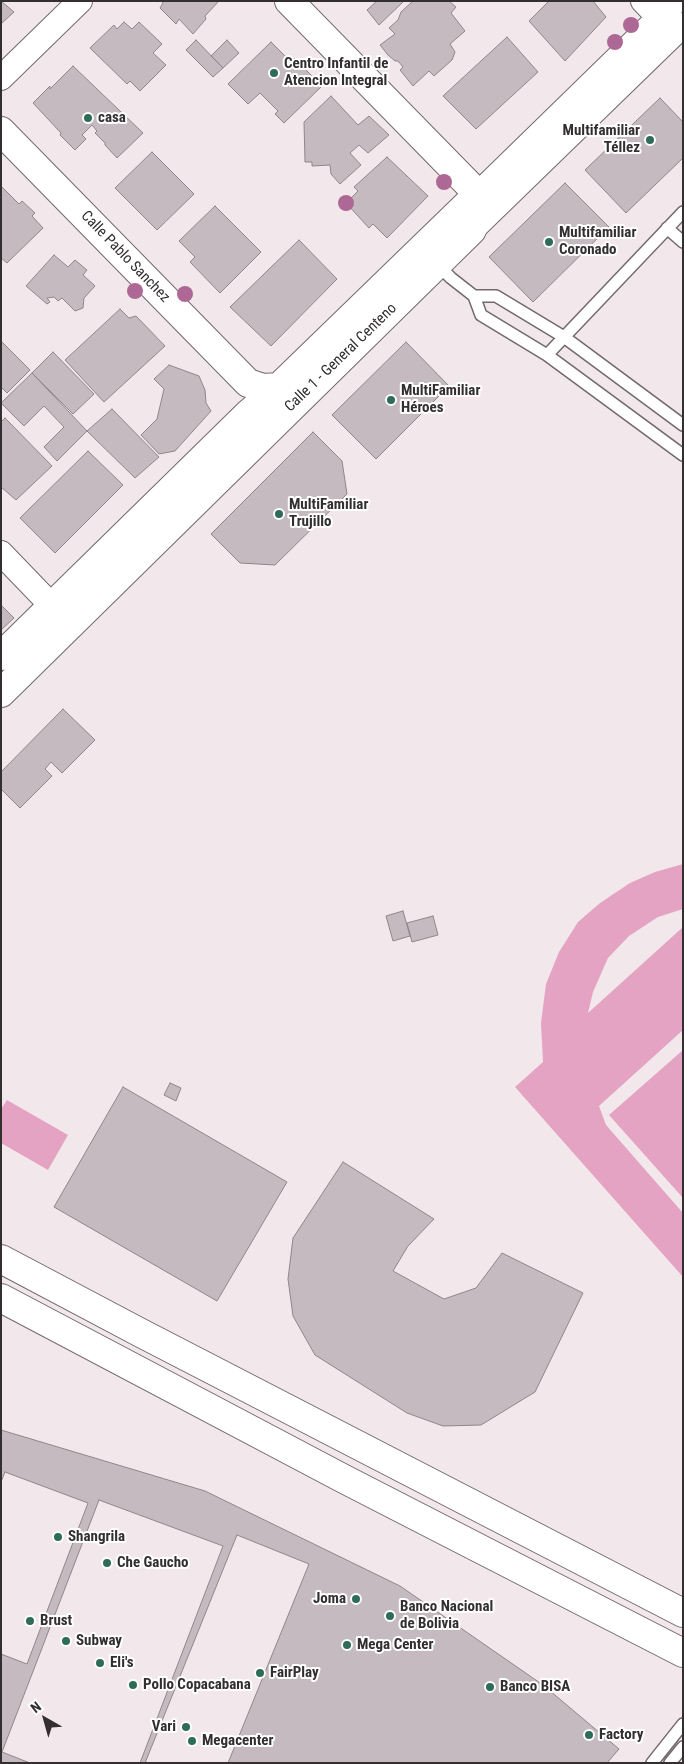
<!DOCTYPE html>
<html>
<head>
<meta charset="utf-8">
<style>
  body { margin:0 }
  #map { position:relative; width:684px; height:1764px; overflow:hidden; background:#f2e8ec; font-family:"Roboto Condensed",sans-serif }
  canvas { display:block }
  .frame { position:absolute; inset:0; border:2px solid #332f31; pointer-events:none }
  .north { position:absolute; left:20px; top:1694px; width:50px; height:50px; -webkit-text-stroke:4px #fff; paint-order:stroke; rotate:322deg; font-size:14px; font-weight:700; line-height:20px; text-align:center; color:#332f31 }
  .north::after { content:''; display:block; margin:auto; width:18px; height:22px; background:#332f31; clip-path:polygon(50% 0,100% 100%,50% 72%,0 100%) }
</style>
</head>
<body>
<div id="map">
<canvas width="684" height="1764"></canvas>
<div class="frame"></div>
<div class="north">N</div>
</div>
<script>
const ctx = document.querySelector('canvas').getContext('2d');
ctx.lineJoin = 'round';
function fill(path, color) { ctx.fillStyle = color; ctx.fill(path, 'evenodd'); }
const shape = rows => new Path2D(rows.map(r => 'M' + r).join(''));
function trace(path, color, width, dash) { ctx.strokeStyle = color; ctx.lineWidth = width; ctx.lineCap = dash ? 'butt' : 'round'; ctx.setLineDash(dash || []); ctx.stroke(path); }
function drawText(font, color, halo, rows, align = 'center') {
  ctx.font = font + ' "Roboto Condensed",sans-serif'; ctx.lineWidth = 4; ctx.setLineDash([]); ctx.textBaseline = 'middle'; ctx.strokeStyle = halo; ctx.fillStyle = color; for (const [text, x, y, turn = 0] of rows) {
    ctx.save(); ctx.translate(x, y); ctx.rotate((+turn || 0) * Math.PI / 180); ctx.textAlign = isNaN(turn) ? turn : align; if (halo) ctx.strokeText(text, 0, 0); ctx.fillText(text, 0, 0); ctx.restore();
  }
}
fill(shape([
  [683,864,683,909,658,917,629,936,608,958,593,992,588,1013,683,927,683,1030,599,1106,606,1125,683,1213,683,1277,515,1087,543,1062,541,1023,546,984,559,952,578,922,600,903,630,883,655,872],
  [683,1050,683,1198,609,1115],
  [7,1100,68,1135,48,1170,1,1143,1,1109]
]), '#e4a3c2');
const building = shape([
  [1,1,14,12,1,24,1,1],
  [162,1,219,1,205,16,206,19,193,34,179,19,176,24,160,8,163,3,162,1],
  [377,1,404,1,379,25,367,10,377,1],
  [413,1,449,1,456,7,451,13,465,31,450,44,455,52,452,60,434,76,429,71,413,86,400,70,403,67,398,61,395,61,388,55,380,45,395,34,389,28,398,20,401,12,413,1],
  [549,1,593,1,606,17,565,61,529,21,549,1],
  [124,22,132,29,139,22,162,44,153,53,166,65,140,91,130,81,127,84,90,48,114,25,117,29,124,22],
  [507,37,538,72,476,129,443,96,507,37],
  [196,40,223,68,213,77,186,50,196,40],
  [227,40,239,53,223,68,211,56,227,40],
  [271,42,290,61,294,58,322,86,284,123,275,114,278,111,260,93,248,104,228,84,271,42],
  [73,66,143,133,117,158,105,145,105,143,95,133,97,131,92,125,82,135,86,139,75,150,60,135,61,133,33,103,50,86,50,89,73,66],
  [331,96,358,125,369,116,389,135,368,153,359,145,350,153,361,165,340,184,331,174,330,165,312,166,312,162,305,162,304,122,331,96],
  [660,98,683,122,683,158,626,213,585,170,660,98],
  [152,152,194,194,157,230,115,188,152,152],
  [387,157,428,196,387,238,373,224,369,228,346,203,358,191,354,187,387,157],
  [565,183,609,227,533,302,489,257,565,183],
  [1,186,19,204,22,201,35,213,32,216,43,228,7,263,1,258,1,186],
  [215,206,261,252,220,293,190,262,195,257,179,241,215,206],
  [299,240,337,279,271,346,230,307,299,240],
  [54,255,68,267,75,260,87,270,83,275,95,286,84,298,83,308,75,311,62,298,58,301,54,297,47,298,50,302,47,304,26,286,54,255],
  [120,309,129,318,136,316,165,346,104,402,65,360,120,309],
  [1,341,30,370,7,393,1,387,1,341],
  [406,342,449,386,376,459,332,415,406,342],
  [53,352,94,394,73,414,32,373,53,352],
  [169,365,199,376,205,390,206,403,211,411,175,451,159,454,141,435,157,419,164,389,154,379,169,365],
  [32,373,87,431,57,461,44,447,64,427,44,406,24,426,1,403,32,373],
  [112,409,159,457,135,478,87,431,112,409],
  [5,418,52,466,16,500,1,487,1,422,5,418],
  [313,432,342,461,347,494,275,565,240,563,211,534,313,432],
  [88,451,123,485,55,553,20,518,88,451],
  [1,605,14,618,1,630,1,605],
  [63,709,95,740,62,773,51,762,45,769,52,776,20,808,1,789,1,772,63,709],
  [403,911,410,936,393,941,386,916,403,911],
  [433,916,438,935,412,942,407,923,433,916],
  [170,1083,181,1088,176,1101,164,1095,170,1083],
  [123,1087,287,1182,217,1301,54,1207,123,1087],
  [343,1162,434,1219,408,1246,393,1271,444,1299,476,1288,502,1253,583,1293,535,1392,481,1425,443,1426,407,1413,315,1355,293,1316,288,1279,293,1238,343,1162],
  [1,1430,205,1491,400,1586,543,1685,619,1749,607,1763,1,1763,1,1430],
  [5,1472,88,1503,27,1664,1,1654,1,1482,5,1472],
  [99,1500,223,1546,140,1763,30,1763,2,1752,99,1500],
  [237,1535,309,1564,228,1763,145,1763,237,1535]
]);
fill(building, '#c4babf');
trace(building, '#8f868a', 1);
const lane = shape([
  [667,228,683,242],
  [437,264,451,278,474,296,481,315,547,355,683,455],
  [474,296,496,296,564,337,683,425],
  [547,355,683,212],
  [652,1763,683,1724],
  [670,1763,683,1747]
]);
const street = shape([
  [643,1,670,29],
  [1,78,80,1],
  [478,194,676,1],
  [472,230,683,25],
  [1,553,52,606]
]);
const secondary = shape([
  [289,1,478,194],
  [1,131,248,383,263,388,279,387,287,391],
  [1,656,249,413,279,387,478,194],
  [1,693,472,230,479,209,478,194],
  [1,1259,139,1332,683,1613],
  [1,1298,346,1480,683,1653]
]);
trace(lane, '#72696d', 14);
trace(street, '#72696d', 26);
trace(secondary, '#72696d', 30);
trace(lane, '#fff', 11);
trace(street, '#fff', 24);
trace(secondary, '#fff', 28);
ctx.fillStyle = '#ae6895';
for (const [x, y] of [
  [631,25],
  [615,42],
  [444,182],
  [346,203],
  [135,291],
  [185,294]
]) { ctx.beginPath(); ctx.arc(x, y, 8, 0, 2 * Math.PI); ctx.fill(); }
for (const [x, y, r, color] of [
  [274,73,5,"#2e6c58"],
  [88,118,5,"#2e6c58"],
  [650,140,5,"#2e6c58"],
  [549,242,5,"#2e6c58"],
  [391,400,5,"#2e6c58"],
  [279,514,5,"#2e6c58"],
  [58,1537,5,"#2e6c58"],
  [107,1563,5,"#2e6c58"],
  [356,1599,5,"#2e6c58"],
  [390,1616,5,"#2e6c58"],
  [30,1621,5,"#2e6c58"],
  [66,1641,5,"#2e6c58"],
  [347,1645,5,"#2e6c58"],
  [100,1663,5,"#2e6c58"],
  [260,1673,5,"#2e6c58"],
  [133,1685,5,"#2e6c58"],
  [490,1687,5,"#2e6c58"],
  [186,1727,5,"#2e6c58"],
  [589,1735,5,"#2e6c58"],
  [192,1741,5,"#2e6c58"]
]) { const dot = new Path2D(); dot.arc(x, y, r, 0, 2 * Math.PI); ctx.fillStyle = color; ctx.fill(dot); trace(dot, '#fff', 2); }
drawText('bold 15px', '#332f31', '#fff', [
  ["Centro Infantil de",284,64],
  ["Atencion Integral",284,81],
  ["casa",98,118],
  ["Multifamiliar",640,131,"right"],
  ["Téllez",640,148,"right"],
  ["Multifamiliar",559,233],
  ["Coronado",559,250],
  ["MultiFamiliar",401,391],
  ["Héroes",401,408],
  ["MultiFamiliar",289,505],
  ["Trujillo",289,522],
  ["Shangrila",68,1537],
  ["Che Gaucho",117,1563],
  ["Joma",346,1599,"right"],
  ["Banco Nacional",400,1607],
  ["de Bolivia",400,1624],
  ["Brust",40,1621],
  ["Subway",76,1641],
  ["Mega Center",357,1645],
  ["Eli's",110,1663],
  ["FairPlay",270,1673],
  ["Pollo Copacabana",143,1685],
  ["Banco BISA",500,1687],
  ["Vari",176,1727,"right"],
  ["Factory",599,1735],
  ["Megacenter",202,1741]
], 'left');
drawText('15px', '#332f31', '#fff', [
  ["Calle Pablo Sanchez",125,257,46],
  ["Calle 1 - General Centeno",341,358,-44]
]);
</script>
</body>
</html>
